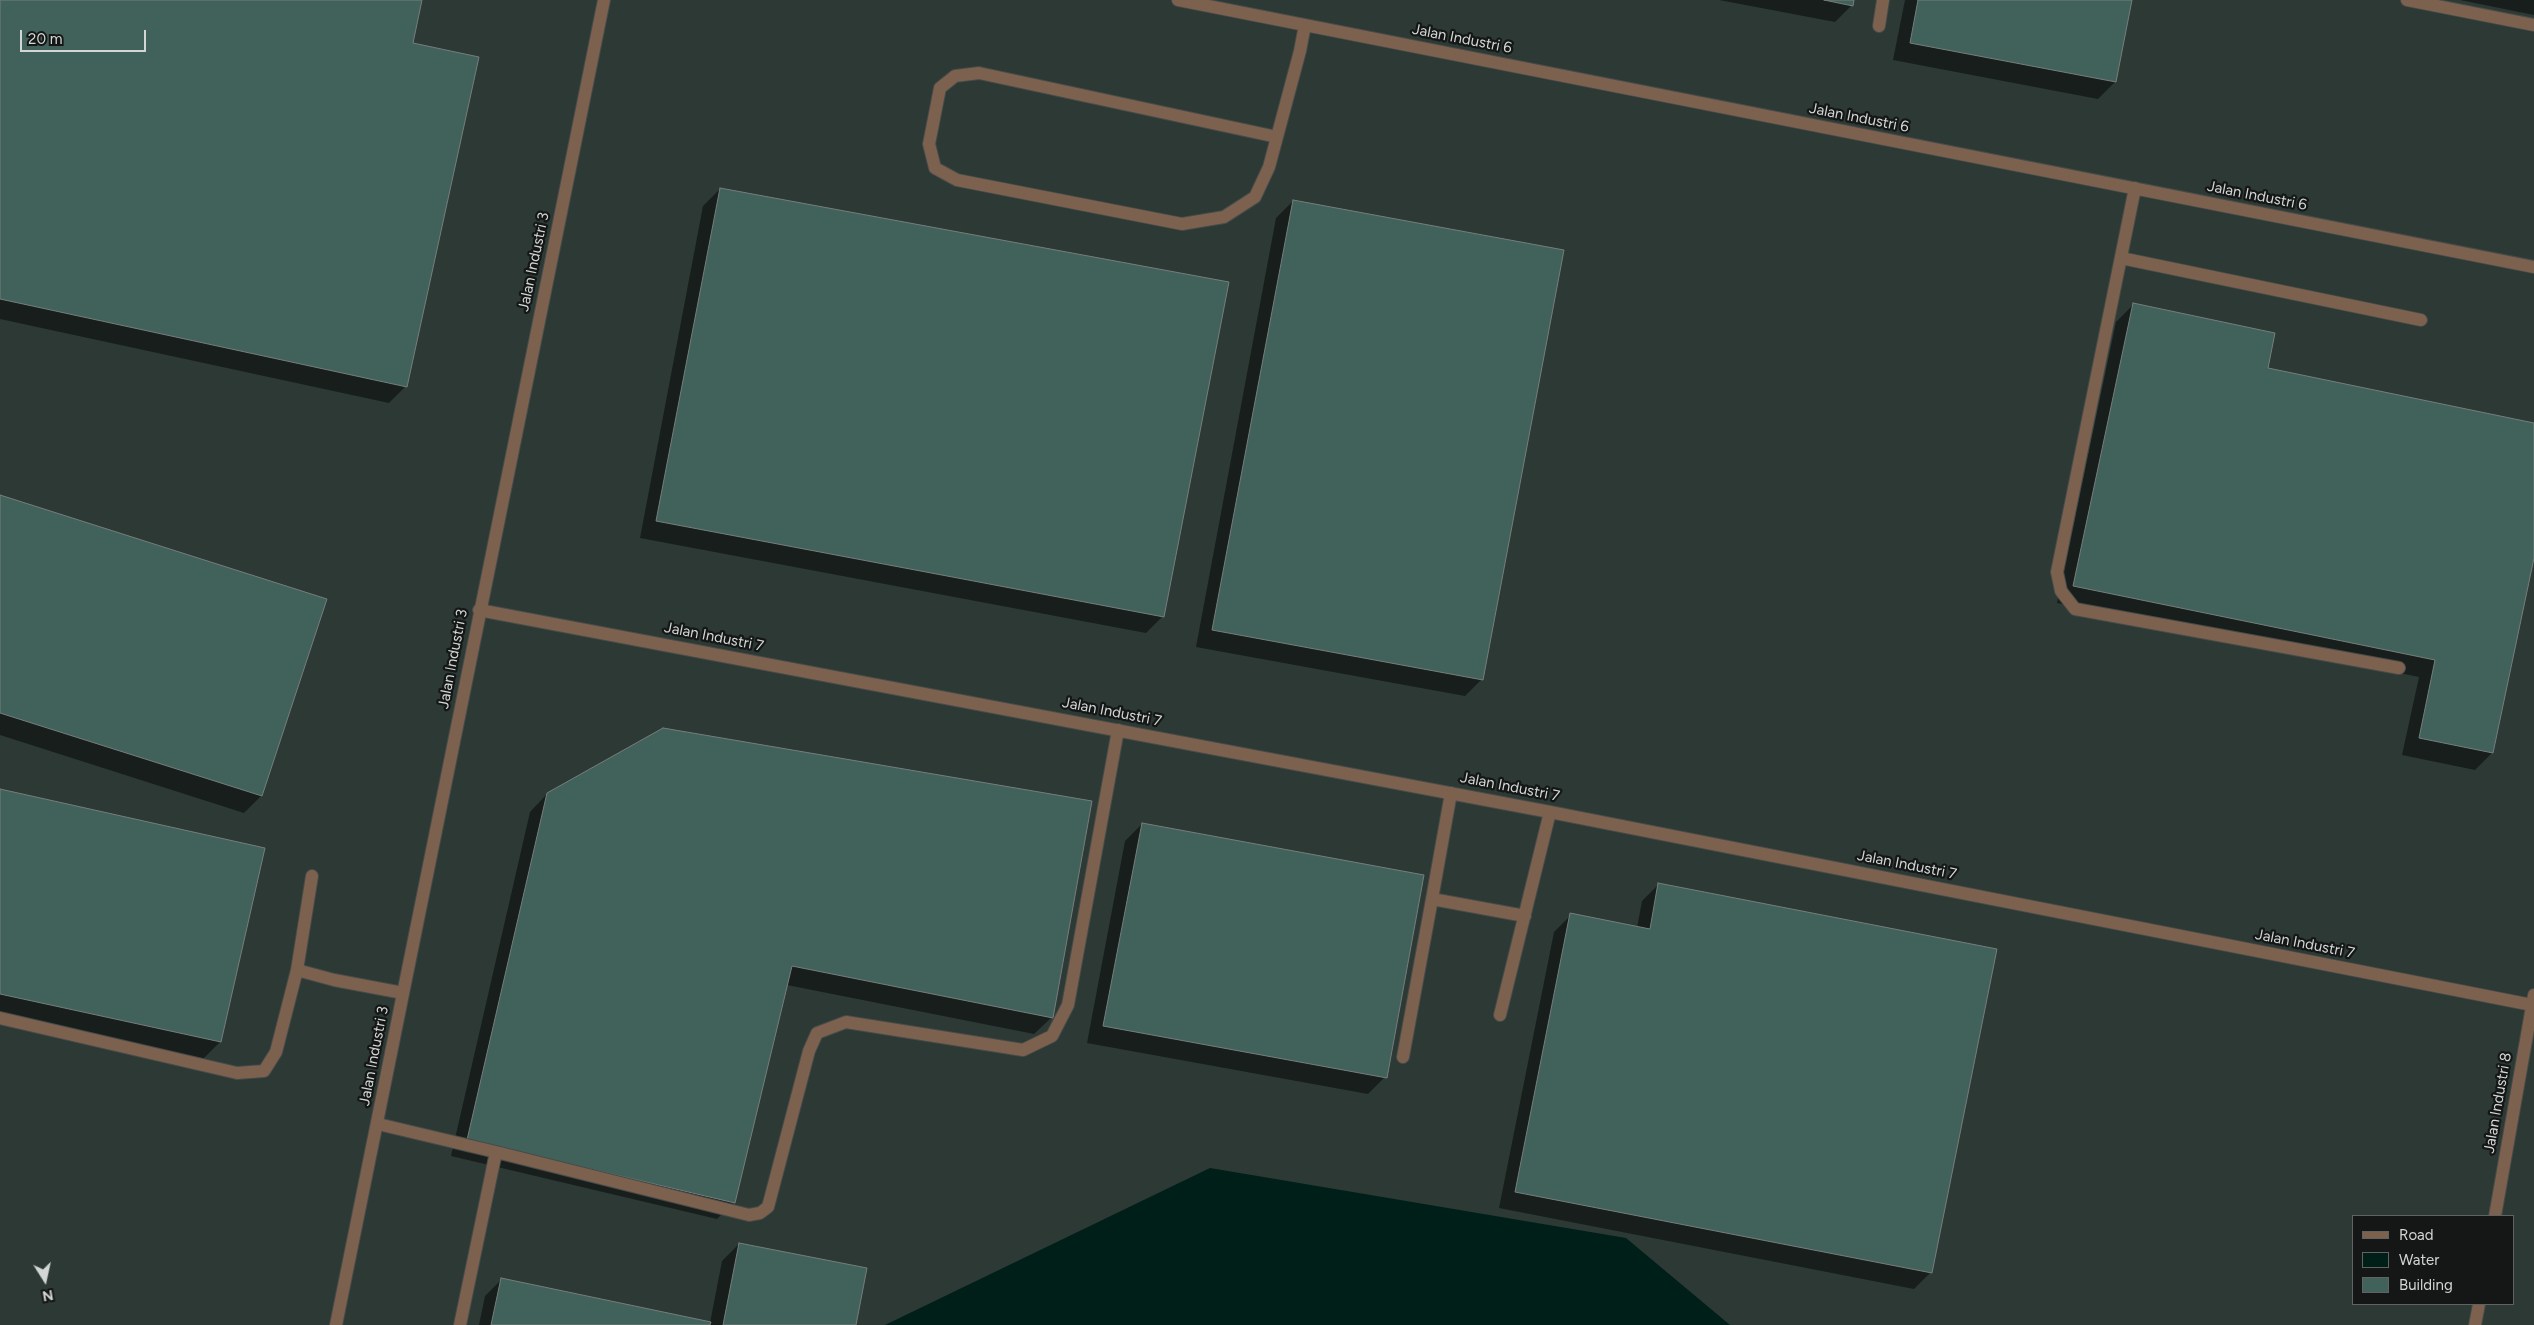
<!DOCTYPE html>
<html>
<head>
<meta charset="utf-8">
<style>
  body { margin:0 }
  #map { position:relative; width:2534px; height:1325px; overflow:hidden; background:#2b302f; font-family:Figtree,sans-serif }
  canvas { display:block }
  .legend { position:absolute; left:2352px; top:1215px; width:162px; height:90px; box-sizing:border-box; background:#151717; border:1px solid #616363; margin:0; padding:6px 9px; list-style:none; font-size:15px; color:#d2d6d5 }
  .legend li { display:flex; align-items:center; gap:10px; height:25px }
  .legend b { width:25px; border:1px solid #616363 }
  .north { position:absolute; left:20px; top:1255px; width:50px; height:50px; -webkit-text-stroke:4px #151717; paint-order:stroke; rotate:170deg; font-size:14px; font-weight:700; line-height:20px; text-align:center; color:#d2d6d5 }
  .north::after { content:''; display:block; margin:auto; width:18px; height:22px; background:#d2d6d5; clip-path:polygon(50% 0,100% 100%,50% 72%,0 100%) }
  .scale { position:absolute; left:20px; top:30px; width:126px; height:22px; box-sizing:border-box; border:2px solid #d2d6d5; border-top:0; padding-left:6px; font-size:15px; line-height:18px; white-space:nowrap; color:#d2d6d5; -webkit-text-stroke:4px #151717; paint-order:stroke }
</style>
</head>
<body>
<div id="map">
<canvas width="2534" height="1325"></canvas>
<ul class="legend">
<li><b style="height:6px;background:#7c614e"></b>Road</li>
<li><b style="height:14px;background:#001f19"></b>Water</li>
<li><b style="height:14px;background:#41625a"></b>Building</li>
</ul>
<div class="north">N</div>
<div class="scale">20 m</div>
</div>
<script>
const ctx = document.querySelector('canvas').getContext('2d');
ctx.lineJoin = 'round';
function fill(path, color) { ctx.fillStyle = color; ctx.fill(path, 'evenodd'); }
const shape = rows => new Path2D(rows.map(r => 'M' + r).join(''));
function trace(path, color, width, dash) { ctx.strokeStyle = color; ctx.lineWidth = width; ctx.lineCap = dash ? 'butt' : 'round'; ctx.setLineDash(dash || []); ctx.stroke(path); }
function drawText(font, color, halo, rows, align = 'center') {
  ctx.font = font + ' Figtree,sans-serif'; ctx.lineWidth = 4.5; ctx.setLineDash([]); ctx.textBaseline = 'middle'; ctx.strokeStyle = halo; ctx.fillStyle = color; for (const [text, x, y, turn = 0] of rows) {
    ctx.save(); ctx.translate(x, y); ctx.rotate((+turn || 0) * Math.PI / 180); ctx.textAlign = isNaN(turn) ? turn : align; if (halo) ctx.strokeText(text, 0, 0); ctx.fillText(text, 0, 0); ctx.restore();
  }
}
fill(shape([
  [0,0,2534,0,2534,1325,0,1325],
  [2353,1216,2513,1216,2513,1304,2353,1304]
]), '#2c3935');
fill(shape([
  [1210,1168,1626,1238,1730,1325,885,1325]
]), '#001f19');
fill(shape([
  [0,0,421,0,411,44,406,386,389,403,0,319],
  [1719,0,1853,0,1852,5,1835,22],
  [1905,0,2131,0,2115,82,2098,99,1893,60],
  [2460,0,2534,0,2534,15],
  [720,189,1163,616,1146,633,640,538,703,206],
  [1293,201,1482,679,1465,696,1196,647,1276,218],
  [2133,305,2266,369,2534,425,2534,552,2492,753,2475,770,2402,755,2419,677,2057,603,2116,322],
  [0,496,261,796,244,813,0,735],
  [0,790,220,1042,203,1059,0,1014],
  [547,794,1052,1017,1034,1034,787,985,734,1202,717,1219,451,1156,530,812],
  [1142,824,1385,1077,1368,1094,1087,1043,1125,841],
  [1659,884,1931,1272,1914,1289,1499,1208,1554,932,1571,915,1637,928,1642,901],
  [739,1244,855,1325,479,1325,485,1296,502,1279,710,1323,722,1261]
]), '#0007');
const building = shape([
  [0,0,422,0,413,43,479,57,407,387,0,299,0,0],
  [1824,0,1854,0,1853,6,1824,0],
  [1918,0,2132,0,2116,82,1910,43,1918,0],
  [720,188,1229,282,1164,617,656,521,720,188],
  [1293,200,1564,250,1483,680,1212,630,1293,200],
  [2133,303,2275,333,2268,368,2534,423,2534,558,2493,753,2419,738,2435,660,2073,586,2133,303],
  [0,495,327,599,262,796,0,713,0,495],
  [663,728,1092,801,1053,1018,792,966,735,1203,467,1140,547,793,663,728],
  [0,789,265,848,221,1042,0,994,0,789],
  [1142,823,1424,875,1387,1078,1103,1026,1142,823],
  [1658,883,1997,949,1932,1273,1515,1192,1570,913,1650,929,1658,883],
  [739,1243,867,1268,856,1325,723,1325,739,1243],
  [501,1278,711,1322,710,1325,491,1325,501,1278]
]);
fill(building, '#41625a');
trace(building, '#777d7c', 1);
const service = shape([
  [1178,0,2534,267],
  [2407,0,2534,25],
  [1879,26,1883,0],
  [1277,137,979,73,955,76,940,88,929,144,935,168,957,180,1182,224,1224,217,1255,197,1269,167,1300,51,1305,25],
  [2135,188,2057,572,2061,591,2075,609,2399,668],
  [2121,258,2421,320],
  [479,610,1550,812,2532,1005],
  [1451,793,1432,899,1525,916],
  [297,970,312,876],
  [1500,1015,1550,812],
  [0,1018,237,1073,264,1071,276,1052,297,970,334,980,403,993],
  [1403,1057,1432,899],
  [378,1124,496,1152],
  [460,1325,496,1152,749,1215,760,1213,768,1207,809,1051,817,1033,846,1022,1023,1050,1052,1036,1068,1005,1118,730]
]);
const minor = shape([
  [2495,1216,2534,995],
  [336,1325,604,0],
  [2475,1325,2479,1304]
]);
trace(service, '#464b4a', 14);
trace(minor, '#464b4a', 14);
trace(service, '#7c614e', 12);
trace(minor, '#7c614e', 12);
drawText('15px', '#d2d6d5', '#151717', [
  ["Jalan Industri 6",1462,39,11],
  ["Jalan Industri 6",1859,118,11],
  ["Jalan Industri 6",2257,196,11],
  ["Jalan Industri 3",534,262,-78],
  ["Jalan Industri 7",714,637,11],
  ["Jalan Industri 3",453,659,-79],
  ["Jalan Industri 7",1112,712,11],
  ["Jalan Industri 7",1510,787,11],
  ["Jalan Industri 7",1907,865,11],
  ["Jalan Industri 7",2305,944,11],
  ["Jalan Industri 3",374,1056,-79],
  ["Jalan Industri 8",2498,1103,-80]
]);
</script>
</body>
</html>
